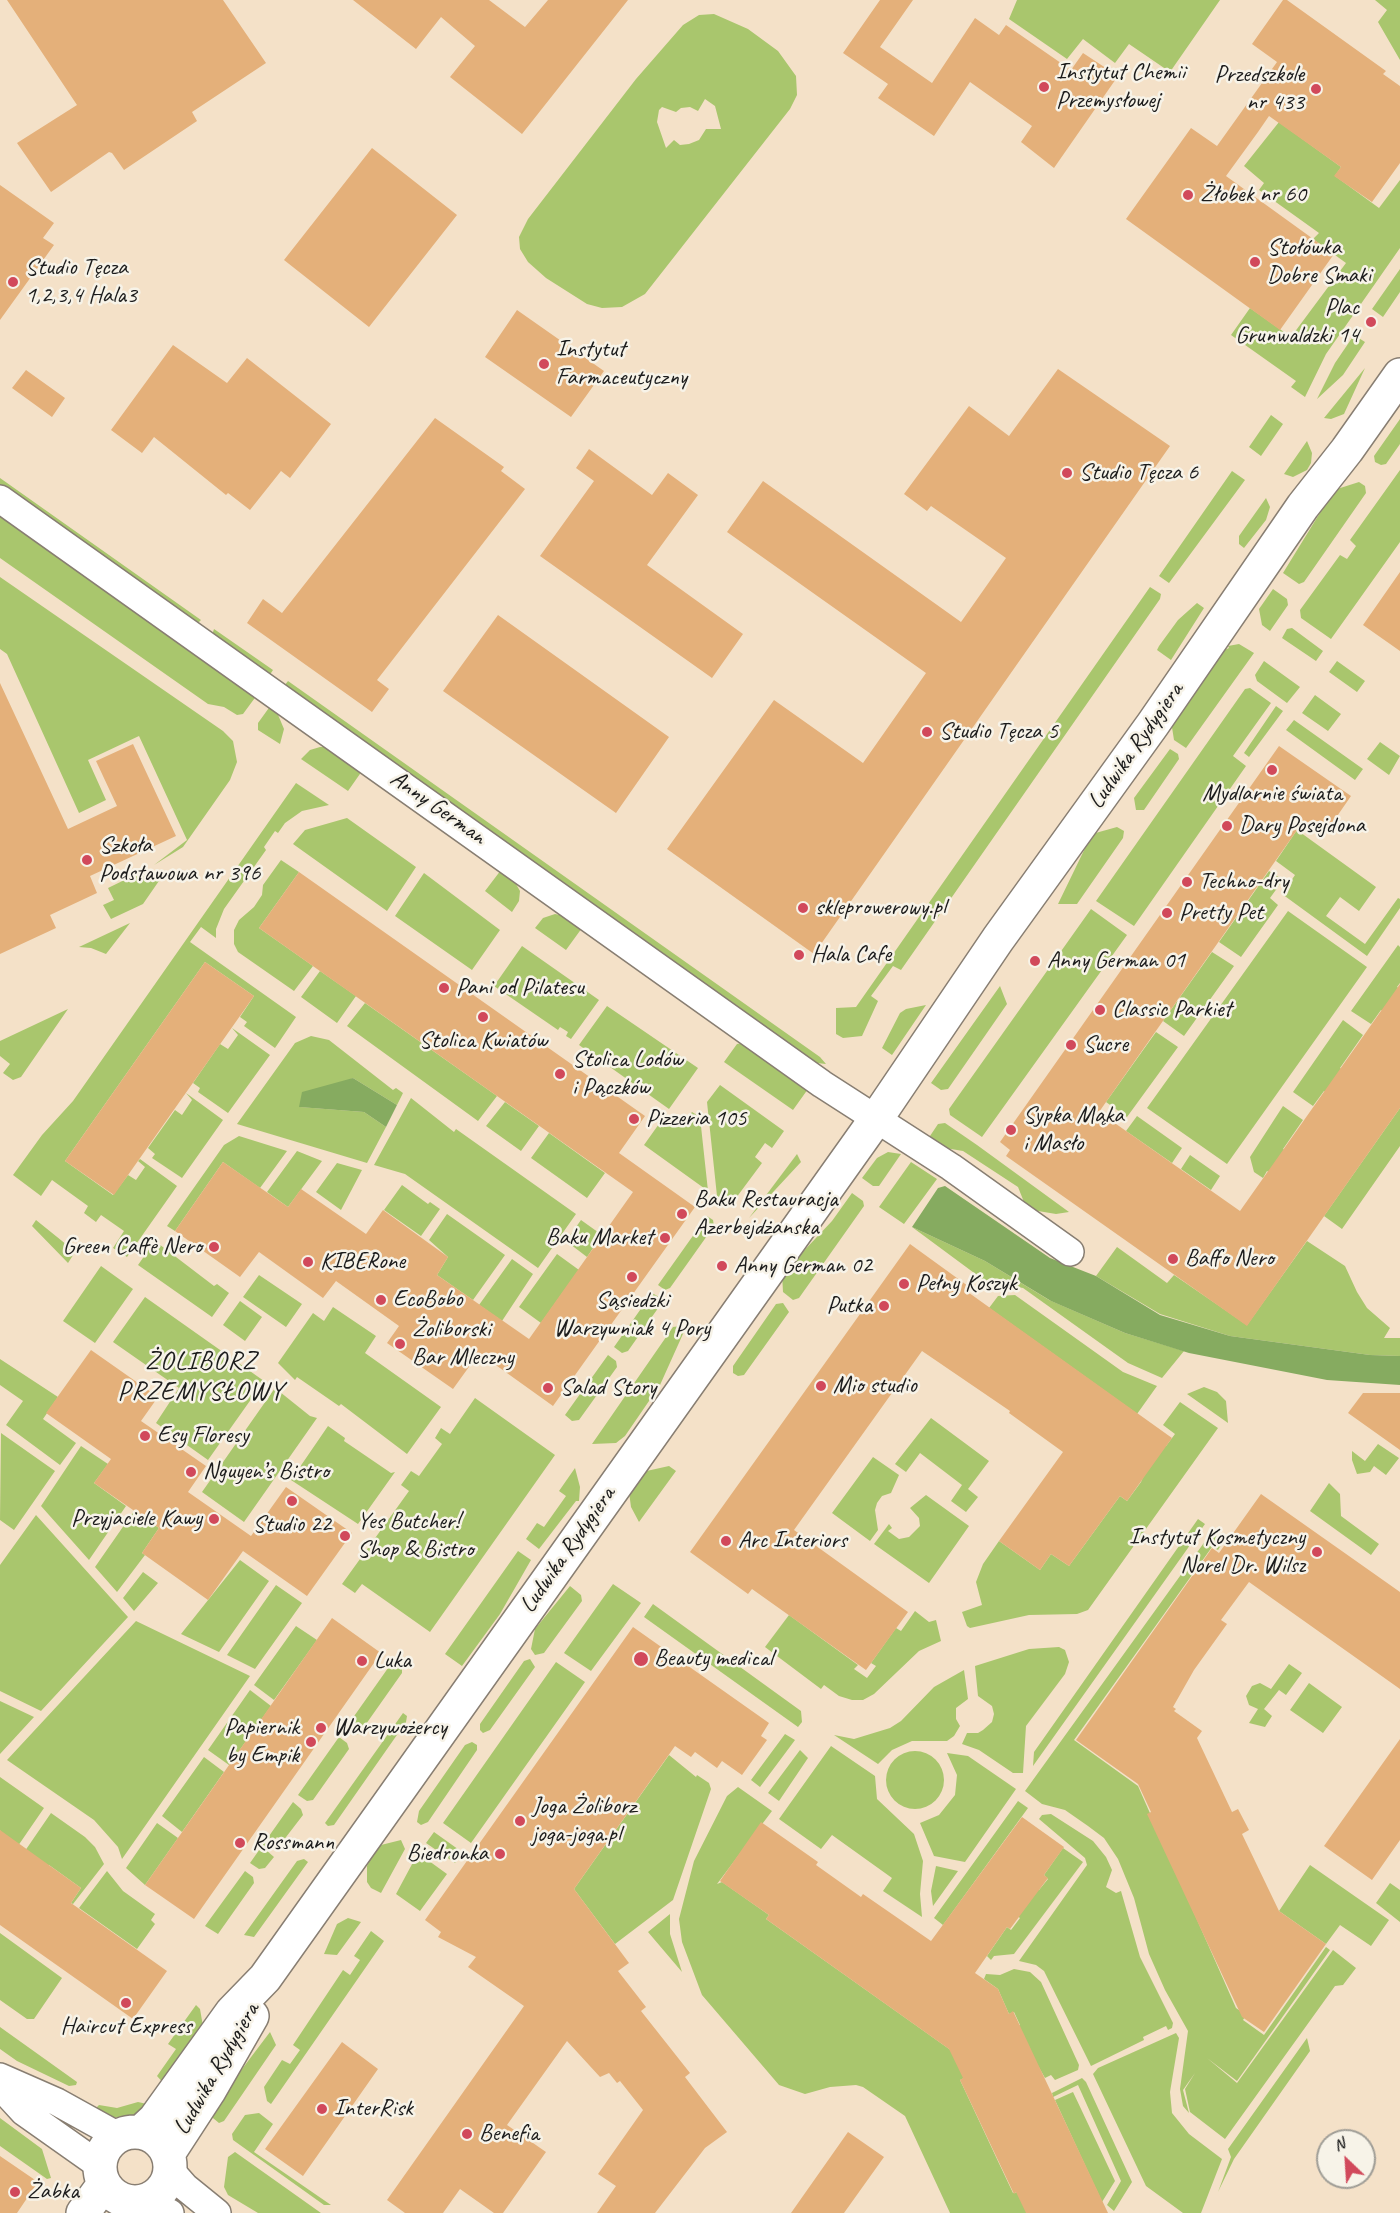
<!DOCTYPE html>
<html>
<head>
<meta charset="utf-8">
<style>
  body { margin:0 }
  #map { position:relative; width:1400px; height:2213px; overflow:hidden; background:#f4e1c8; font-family:Caveat,sans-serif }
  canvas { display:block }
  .north { position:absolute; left:1316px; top:2129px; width:60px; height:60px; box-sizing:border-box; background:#f7f3e8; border:2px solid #9f9d96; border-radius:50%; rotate:335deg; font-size:16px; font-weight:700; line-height:24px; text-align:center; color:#1c1c1c }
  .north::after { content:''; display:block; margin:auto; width:21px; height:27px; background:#d1495b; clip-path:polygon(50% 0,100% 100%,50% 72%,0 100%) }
</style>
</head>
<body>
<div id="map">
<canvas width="1400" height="2213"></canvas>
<div class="north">N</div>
</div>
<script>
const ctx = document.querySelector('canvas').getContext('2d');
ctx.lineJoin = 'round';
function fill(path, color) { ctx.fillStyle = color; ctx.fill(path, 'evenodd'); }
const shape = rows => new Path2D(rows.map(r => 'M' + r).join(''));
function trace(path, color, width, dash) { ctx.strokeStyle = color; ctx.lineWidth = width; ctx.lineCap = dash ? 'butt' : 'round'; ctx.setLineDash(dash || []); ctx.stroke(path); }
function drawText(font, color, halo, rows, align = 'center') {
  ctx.font = font + ' Caveat,sans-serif'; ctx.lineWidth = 5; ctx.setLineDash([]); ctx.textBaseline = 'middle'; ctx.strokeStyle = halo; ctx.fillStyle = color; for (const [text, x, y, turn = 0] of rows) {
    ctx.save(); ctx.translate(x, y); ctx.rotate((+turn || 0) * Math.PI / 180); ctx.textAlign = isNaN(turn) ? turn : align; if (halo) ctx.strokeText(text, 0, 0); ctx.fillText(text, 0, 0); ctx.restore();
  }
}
fill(shape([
  [1017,0,1220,0,1170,72,1129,44,1115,63,1083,39,1067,59,1009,19],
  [1375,0,1400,0,1400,60,1378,22,1387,10],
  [714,14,748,29,778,51,796,76,797,95,790,109,645,294,622,307,602,308,587,304,546,278,528,262,520,249,519,237,528,219,636,79,683,25,699,15],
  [705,99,715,106,721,129,706,129,699,140,689,144,680,145,674,140,666,148,657,122,659,110,662,107,676,112,681,108,690,107,698,111],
  [1279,122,1341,167,1335,176,1379,208,1400,180,1400,248,1326,354,1305,397,1291,387,1296,381,1231,335,1250,308,1291,337,1346,263,1313,239,1319,233,1259,190,1264,183,1244,166],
  [1400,269,1400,292,1383,317,1372,309],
  [1354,335,1365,342,1343,375,1317,399,1335,363],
  [1365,368,1344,414,1331,419,1324,418],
  [1271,415,1283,424,1261,456,1249,447],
  [1400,419,1400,444,1386,464,1381,465,1375,462,1374,456],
  [1307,441,1312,453,1311,463,1307,470,1293,477,1284,474],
  [1400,470,1400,542,1331,639,1301,618,1300,610,1340,555,1347,559,1356,546,1350,540],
  [1232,471,1245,480,1169,583,1159,576],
  [0,478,201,620,197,624,0,485],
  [1359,482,1365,486,1366,493,1304,582,1299,584,1283,573,1334,490],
  [1266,498,1270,507,1266,520,1244,548,1239,544,1239,536],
  [0,515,257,695,243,714,237,715,224,707,208,704,0,558],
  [0,577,223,731,233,741,237,762,230,780,183,847,154,865,187,840,139,736,88,760,106,800,79,813,7,654,0,649],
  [1150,587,1161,594,1160,599,901,970,893,966,871,996,878,1001,862,1036,843,1038,836,1034,836,1008,856,1007],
  [1273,589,1287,599,1288,605,1270,631,1262,625,1259,609],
  [1197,603,1204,608,1171,660,1157,650,1159,646,1178,620],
  [1292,628,1323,651,1316,661,1282,638,1287,629],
  [214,629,273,670,269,676,212,635],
  [1239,644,1254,653,1186,748,1174,740,1171,721,1222,651,1229,648,1228,646],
  [1264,661,1300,687,1287,703,1257,681,1255,675],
  [1337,661,1365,681,1357,692,1329,672],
  [288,681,820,1057,826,1064,817,1063,284,686],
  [1250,688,1271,703,1233,756,1246,766,1134,926,1096,901,1245,689],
  [1315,695,1341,714,1328,731,1302,713],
  [271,705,276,710,284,729,280,744,258,730,258,723],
  [1276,706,1283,711,1249,757,1244,753],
  [1294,720,1363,769,1355,780,1286,730],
  [1380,742,1400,756,1389,775,1367,759],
  [320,747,328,747,362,771,348,791,301,759,310,750],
  [1170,749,1178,754,1179,759,1144,810,1136,810,1134,798],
  [296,783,329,805,302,811,285,823,278,833,275,831,264,847,266,850,224,909,216,929,216,938,201,927,190,942,296,1017,275,1048,244,1026,247,1022,240,1017,254,996,205,962,65,1161,113,1195,128,1175,136,1180,145,1167,138,1161,140,1159,177,1186,127,1257,113,1248,124,1231,101,1215,96,1222,84,1213,88,1206,52,1180,41,1196,13,1175,42,1135,73,1101],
  [347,818,416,867,387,911,293,844,305,830],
  [1117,827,1124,831,1123,838,1077,904,1058,904,1090,838,1092,834],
  [1297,830,1376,887,1359,911,1340,897,1326,916,1365,944,1398,898,1400,899,1400,908,1367,956,1282,894,1295,875,1276,861],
  [281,860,299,872,259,928,313,966,294,991,238,952,234,944,234,930,239,920,254,907,262,895,263,885],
  [147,869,161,878,143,904,111,919,103,905,114,900,108,888],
  [501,870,512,877,520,891,519,901,512,912,485,891],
  [1269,871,1283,880,1270,898,1278,905,1241,957,1219,942],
  [424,873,500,930,472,970,395,916],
  [1091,909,1127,935,982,1137,950,1115,949,1109],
  [1288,911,1367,967,1227,1164,1147,1108],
  [555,914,565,916,582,928,566,950,535,928,543,918],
  [130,923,106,954,91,948,79,947],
  [1398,945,1400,947,1400,983,1397,987,1400,989,1388,1014,1381,1010,1371,1024,1351,1011],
  [522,946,599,1000,571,1039,566,1036,568,1032,560,1027,558,1030,494,986],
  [1212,952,1234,966,1184,1036,1163,1021],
  [320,971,356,996,337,1023,301,997],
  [1000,986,1007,1004,948,1089,941,1090,931,1083],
  [365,1003,497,1096,478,1121,347,1026],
  [926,1005,892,1055,882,1048,900,1013,906,1009],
  [607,1006,698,1068,669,1109,579,1045],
  [68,1009,21,1077,13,1080,3,1073,10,1064,0,1056,0,1041],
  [1343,1020,1363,1035,1340,1068,1346,1072,1331,1095,1324,1091,1313,1106,1293,1092],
  [232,1028,270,1055,228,1113,198,1092,200,1088,193,1083,220,1044,228,1049,238,1035],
  [1156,1032,1178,1047,1127,1117,1106,1102],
  [311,1036,329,1040,393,1090,396,1088,403,1093,397,1105,353,1078,300,1107,364,1112,386,1127,367,1163,237,1124,295,1043],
  [743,1043,808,1089,793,1110,724,1062,737,1044],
  [720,1085,784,1131,772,1148,765,1143,755,1157,762,1163,733,1202,727,1203,717,1196,707,1102],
  [186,1093,223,1120,182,1178,152,1158,155,1154,148,1148,175,1110,182,1115,192,1100],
  [411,1098,454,1132,456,1129,576,1214,538,1268,405,1174,374,1165],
  [505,1102,539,1126,521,1151,486,1126],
  [1283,1106,1303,1120,1283,1149,1289,1153,1274,1176,1267,1171,1263,1178,1254,1172,1250,1157],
  [1400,1108,1400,1146,1342,1229,1324,1216],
  [692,1112,700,1117,708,1191,644,1145,666,1114,682,1125],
  [1137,1116,1182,1148,1172,1163,1126,1131],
  [945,1123,977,1145,1069,1212,1056,1214,1032,1210,1024,1202,1018,1187,963,1151,945,1148,928,1139,938,1124],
  [549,1133,605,1173,587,1198,531,1158],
  [239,1136,287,1151,260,1188,223,1162,175,1231,167,1226,224,1145],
  [297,1151,322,1161,288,1207,267,1192],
  [888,1152,901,1154,879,1186,873,1186,862,1178,877,1158],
  [797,1154,801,1162,749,1218],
  [1190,1155,1220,1176,1211,1190,1181,1169],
  [911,1162,937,1179,904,1224,879,1207],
  [337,1163,362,1170,341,1210,316,1192],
  [402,1185,428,1204,430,1202,440,1209,421,1236,384,1210],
  [852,1193,863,1201,864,1206,799,1298,793,1300,783,1292,782,1274,832,1221],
  [447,1214,505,1255,473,1300,437,1275,448,1257,429,1240],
  [707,1216,713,1220,714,1226,670,1288,665,1290,658,1285],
  [36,1220,67,1245,69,1243,77,1249,68,1263,32,1226],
  [581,1220,602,1235,587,1257,566,1241],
  [912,1227,985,1261,1049,1300,1125,1333,1184,1351,1162,1378,1128,1363,1023,1288,985,1281],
  [155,1241,214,1286,217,1284,229,1293,212,1317,138,1265],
  [1307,1241,1345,1266,1357,1292,1367,1308,1390,1328,1384,1338,1400,1338,1400,1356,1370,1355,1230,1336,1160,1314,1096,1276,1117,1247,1167,1283,1174,1275,1247,1325],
  [557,1254,579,1270,541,1323,519,1307],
  [512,1259,533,1274,502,1321,479,1305],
  [101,1266,133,1289,95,1343,63,1321],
  [259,1275,302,1304,286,1327,243,1297],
  [652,1293,659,1297,661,1304,628,1351,622,1353,614,1347],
  [1015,1295,1123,1372,1157,1386,1137,1414,989,1308,998,1296],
  [145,1297,264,1381,208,1460,156,1423,179,1388,113,1342],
  [240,1301,262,1317,245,1341,223,1325],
  [783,1303,789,1312,744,1375,738,1376,733,1373,733,1366,776,1304],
  [333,1307,376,1336,365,1353,441,1407,407,1454,341,1404,339,1406,297,1377,295,1380,278,1363,313,1313,324,1321],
  [687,1325,660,1385,625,1436,616,1443,592,1444,673,1327],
  [608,1355,616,1361,617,1367,579,1420,572,1421,565,1415],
  [0,1359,58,1397,43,1419,76,1443,60,1465,6,1425,23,1401,0,1385],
  [1204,1387,1217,1392,1226,1401,1228,1423,1187,1394],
  [275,1388,310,1416,317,1418,244,1522,202,1492],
  [475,1398,555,1455,430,1632,362,1584,355,1593,342,1584,409,1491,401,1485,411,1471,419,1476,442,1444,435,1438,441,1428,450,1434],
  [1180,1402,1218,1428,1088,1610,1077,1614,1029,1615,970,1628,967,1626,962,1612,982,1605,976,1582,983,1564,999,1541,1040,1570,1051,1554,1069,1566,1120,1496,1127,1501,1141,1482,1159,1441,1166,1446,1175,1434,1163,1425],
  [931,1418,989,1461,968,1489,978,1497,966,1512,951,1501,962,1485,920,1453,906,1472,895,1464],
  [328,1426,345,1438,344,1441,391,1473,395,1472,358,1524,291,1480],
  [1,1433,55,1471,14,1530,0,1520],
  [1378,1444,1399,1458,1386,1475,1374,1466,1370,1472,1357,1474,1352,1460,1352,1451,1365,1461],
  [81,1446,108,1464,94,1483,126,1506,89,1560,41,1506],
  [873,1457,899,1475,891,1493,882,1496,877,1503,875,1510,878,1530,870,1541,832,1513],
  [669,1466,676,1471,639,1522,631,1507,629,1492,642,1472],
  [575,1468,580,1487,579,1501,576,1501,539,1549,526,1539,537,1523,544,1527,566,1496,559,1491],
  [1329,1483,1340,1494,1341,1516,1379,1544,1371,1555,1310,1511],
  [926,1495,969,1526,929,1583,874,1544,889,1524,892,1528,888,1531,899,1539,909,1537,920,1526,919,1518,910,1508],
  [134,1511,159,1528,142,1553,145,1555,117,1592,95,1567],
  [36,1515,128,1617,41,1711,0,1691,0,1565],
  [1198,1519,1205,1524,1033,1766,1034,1752],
  [1211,1533,1224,1541,1218,1550,1212,1547,1074,1740,1138,1786,1236,2008,1246,2015,1243,2020,1264,2035,1326,1947,1330,1950,1237,2081,1207,2058,1237,2083,1333,1950,1356,1968,1343,1985,1335,1986,1225,2139,1190,2112,1185,2089,1195,2073,1183,2090,1189,2113,1183,2106,1180,2089,1188,2031,1165,1990,1149,1954,1134,1898,1118,1859,1104,1838,1088,1826,1065,1810,1042,1804,1025,1791],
  [518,1551,531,1560,500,1614,462,1666,445,1654],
  [240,1560,269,1581,219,1652,181,1634],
  [143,1572,158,1583,134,1611,123,1598],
  [613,1584,641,1603,591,1671,564,1653],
  [276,1585,302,1603,255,1669,227,1655],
  [570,1586,581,1595,582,1601,544,1653,535,1655,531,1649,535,1629],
  [653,1604,801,1711,802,1722,798,1727,644,1617],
  [915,1611,929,1622,936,1620,941,1641,919,1651,874,1694,863,1700,852,1700,839,1696,824,1685,821,1689,765,1647,789,1615,858,1665,854,1669,867,1678,876,1666,871,1663,896,1628,901,1631],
  [136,1621,250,1676,122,1859,118,1847,94,1820,7,1760],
  [296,1626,317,1640,274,1700,254,1685],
  [1059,1647,1065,1650,1069,1662,1065,1674,1026,1726,1023,1773,1013,1773,979,1750,962,1744,967,1733,978,1733,983,1730,992,1722,994,1714,992,1706,978,1696,975,1666,1029,1649],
  [530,1659,535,1667,490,1730,483,1733,480,1730,480,1724,524,1661],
  [393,1661,402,1668,402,1673,359,1734,353,1735,345,1729],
  [556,1662,585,1682,471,1843,443,1823],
  [1289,1664,1302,1673,1286,1695,1279,1690,1264,1709,1272,1716,1265,1727,1249,1723,1258,1709,1249,1705,1246,1696,1252,1686,1260,1683,1271,1689],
  [964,1670,968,1699,956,1708,956,1719,960,1726,954,1736,947,1741,912,1741,892,1750,878,1764,834,1735,854,1739,890,1728,901,1721,934,1687],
  [1309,1683,1342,1707,1323,1733,1290,1710],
  [250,1690,271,1706,229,1765,208,1750],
  [0,1701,34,1717,0,1754],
  [403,1713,407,1716,406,1722,334,1825,328,1826,325,1823],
  [785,1734,795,1740,760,1787,751,1780],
  [339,1737,347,1743,349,1749,313,1800,307,1801,298,1795],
  [472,1742,477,1745,477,1750,428,1822,421,1825,417,1822,419,1811,465,1745],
  [831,1746,875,1776,877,1799,914,1834,923,1861,920,1894,922,1917,883,1891,892,1878,832,1835,821,1849,779,1819],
  [800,1750,808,1758,779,1801,768,1793],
  '886 1780a29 29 0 1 1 58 0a29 29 0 1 1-58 0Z',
  [947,1753,968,1756,1016,1789,965,1862,934,1856,920,1823,939,1815,955,1795,957,1775],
  [669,1755,696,1777,697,1775,709,1783,711,1789,673,1900,615,1944,574,1889],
  [204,1757,224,1772,182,1832,162,1816],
  [0,1777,44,1808,9,1859,0,1830],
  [738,1787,772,1811,717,1884,722,1882,769,1915,766,1919,952,2051,964,2078,960,2080,996,2157,1013,2193,1018,2192,1028,2213,950,2213,905,2116,863,2087,856,2085,830,2087,805,2094,779,2085,702,1995,682,1942,679,1919,694,1861,727,1796],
  [1018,1801,1028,1808,943,1925,934,1918],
  [293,1802,301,1809,303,1815,283,1841,277,1837,266,1850,274,1857,265,1868,259,1869,250,1863],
  [51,1813,85,1837,95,1847,104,1864,73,1904,71,1903,81,1888,49,1865,16,1864],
  [1051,1814,1093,1841,1106,1857,1112,1870,1106,1887,1116,1893,1121,1891,1140,1957,1173,2023,1172,2028,1168,2030,1166,2026,1143,2037,1144,2040,1091,2066,1044,1971,1036,1965,1019,1961,1087,1865,1085,1858,1039,1819,1042,1815],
  [157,1823,178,1838,145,1885,126,1868],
  [434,1832,462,1852,455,1863,426,1843],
  [401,1840,405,1849,381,1893,371,1888,367,1882,367,1866,377,1846],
  [1063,1848,1083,1862,1014,1954,994,1956,991,1960,987,1956,1007,1927,1011,1930,1020,1918,1016,1915,1035,1888,1039,1890,1048,1879,1044,1875],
  [418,1853,447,1874,420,1911,396,1894],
  [304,1859,308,1862,254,1937,244,1935,297,1861],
  [1310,1865,1389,1920,1371,1946,1340,1925,1326,1944,1279,1911],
  [936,1866,958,1871,933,1906,931,1891],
  [107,1871,123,1891,155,1914,151,1920,155,1924,137,1949,79,1908],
  [245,1871,253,1877,254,1883,218,1934,205,1926],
  [1390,1883,1400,1890,1400,1922,1376,1903],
  [670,1914,670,1934,682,1972,648,1932],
  [348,1918,361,1922,337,1955,324,1954,337,1924],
  [371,1931,384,1941,271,2104,267,2101,264,2087,282,2060,290,2064,300,2050,293,2045,343,1970,350,1975,360,1960,354,1956],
  [0,1933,62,1978,34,2019,27,2019,0,2000],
  [1014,1969,1030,1972,1041,1982,1079,2065,1078,2070,1055,2080,1051,2075,1045,2078,1016,2027,1020,2025,1014,2012,1009,2014,998,1989,984,1979,986,1974,1000,1975],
  [196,2005,200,2009,204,2032,166,2086,157,2076,176,2049,168,2044],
  [0,2027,77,2082,76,2085,69,2086,17,2061,0,2049],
  [270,2032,276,2045,224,2121,219,2123,208,2114],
  [1176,2033,1179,2038,1170,2092,1172,2113,1189,2134,1222,2159,1201,2213,1183,2213,1146,2186,1093,2074,1098,2068],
  [1307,2038,1310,2051,1234,2159,1218,2192,1231,2157,1228,2149],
  [1082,2078,1086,2082,1132,2182,1114,2211,1107,2205,1121,2181,1078,2085,1053,2097,1052,2093],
  [1073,2092,1115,2181,1102,2202,1055,2100],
  [138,2102,147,2104,138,2117,129,2119,112,2117,94,2110,99,2105,117,2108],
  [259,2113,273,2124,254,2152,331,2205,324,2205,233,2140,232,2134,245,2115],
  [0,2118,42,2149,51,2178,47,2179,0,2146],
  [235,2152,321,2213,258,2213,228,2195,224,2187,228,2157]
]), '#a9c66d');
fill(shape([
  [353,1078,397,1105,386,1127,364,1112,299,1107,302,1092],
  [945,1186,1050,1258,1096,1276,1160,1315,1230,1336,1370,1355,1400,1356,1400,1385,1327,1380,1189,1353,1125,1333,1051,1301,985,1261,912,1227,938,1188]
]), '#86ab60');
fill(shape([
  [7,0,223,0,266,63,192,112,197,121,124,170,112,153,109,152,51,192,17,143,77,105],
  [353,0,489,0,525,27,548,0,628,0,522,134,450,77,475,46,441,17,416,49],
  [880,0,913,0,880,47,932,83,975,18,999,35,1006,25,1071,70,1083,53,1118,76,1054,168,1021,142,1032,126,970,82,934,136,878,98,888,84,843,53],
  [1283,0,1287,0,1386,71,1383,74,1400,86,1400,163,1372,202,1334,176,1341,167,1269,116,1258,132,1226,176,1334,254,1280,330,1126,219,1191,128,1217,146,1277,62,1252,44],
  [372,148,457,215,369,327,284,260],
  [0,185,54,223,43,238,54,245,0,320],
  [517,310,604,371,571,417,485,357],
  [173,345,227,383,247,358,331,424,290,478,281,471,250,510,228,493,226,495,154,437,142,453,111,430],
  [1058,369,1170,446,814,954,667,849,774,700,863,763,926,673,727,532,763,481,961,622,1006,558,931,506,927,511,904,494,969,406,1009,436],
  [26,370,65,398,52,417,12,388],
  [435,418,504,467,501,471,525,489,377,680,389,689,372,712,247,623,263,599,282,613],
  [589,449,652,495,668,473,698,495,647,565,743,634,712,678,540,556,594,481,576,468],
  [1400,572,1400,651,1363,625],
  [498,615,669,737,616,813,443,691],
  [0,683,68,829,117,806,96,761,133,744,176,836,90,876,97,893,50,915,56,928,0,954],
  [1279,746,1351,796,1322,838,1302,823,1099,1112,1240,1211,1400,984,1400,1108,1247,1326,1006,1156,1010,1150,1000,1142],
  [299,872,645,1116,619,1153,695,1207,553,1406,479,1353,453,1389,387,1343,399,1326,336,1281,323,1298,259,1252,240,1277,175,1231,223,1162,288,1207,301,1189,366,1234,383,1210,448,1257,437,1275,529,1339,633,1192,259,928],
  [205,962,254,996,114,1195,65,1161],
  [910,1244,968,1286,965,1290,1172,1438,1127,1501,1120,1496,1069,1566,1051,1554,1040,1570,999,1541,1063,1452,1009,1413,1010,1411,922,1351,794,1530,908,1612,866,1670,752,1589,748,1594,690,1552],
  [91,1350,158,1397,141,1421,206,1466,188,1492,251,1536,286,1487,352,1533,307,1596,243,1551,208,1600,142,1553,159,1528,94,1483,111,1459,46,1413],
  [1363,1393,1400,1393,1400,1450,1348,1413],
  [1261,1494,1400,1592,1400,1689,1249,1582,1221,1620,1227,1624,1194,1670,1173,1707,1176,1709,1174,1711,1202,1731,1197,1738,1232,1812,1238,1809,1249,1830,1242,1834,1279,1911,1326,1944,1264,2032,1242,2017,1147,1814,1151,1812,1138,1784,1076,1740,1212,1548,1219,1553],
  [332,1618,381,1653,194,1919,145,1885],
  [633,1627,769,1723,761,1736,767,1740,742,1775,722,1761,717,1768,695,1752,691,1757,675,1746,574,1889,629,1963,618,1971,646,2007,641,2011,690,2073,685,2077,727,2132,705,2148,655,2213,597,2213,616,2186,598,2174,643,2110,620,2081,617,2083,609,2073,600,2077,567,2041,507,2125,546,2152,503,2213,494,2213,460,2189,443,2213,405,2213,387,2200,524,2006,468,1967,476,1957,438,1937,441,1932,425,1920],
  [1400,1739,1400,1840,1372,1880,1324,1846],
  [1022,1817,1064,1847,1044,1875,1048,1878,1010,1929,1007,1927,975,1973,998,1989,1009,2014,1013,2011,1108,2213,1026,2213,1016,2192,1014,2194,960,2080,963,2078,949,2049,766,1919,769,1915,720,1881,761,1822,818,1862,816,1865,861,1897,863,1894,931,1941],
  [0,1830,81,1888,71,1903,167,1971,133,2019,0,1925],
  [342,2042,378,2069,303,2176,265,2149],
  [848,2132,884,2157,844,2213,791,2213],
  [0,2156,38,2182,17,2213,0,2213]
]), '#e4b07a');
const minor = shape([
  [0,499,822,1084,951,1167,1070,1252],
  [0,2077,57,2102,113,2133,121,2134],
  [0,2086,24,2112,99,2165],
  [170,2170,185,2187,217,2213],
  [146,2200,170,2213]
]);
const tertiary = shape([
  '100 2167a35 35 0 1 1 70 0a35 35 0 1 1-70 0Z',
  [141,2132,155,2119,232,2012,265,1978,876,1119,998,939,1153,724,1303,506,1347,450,1400,375],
  [168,2154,209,2091,252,2016],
  [83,2213,104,2184]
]);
trace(minor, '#887e72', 30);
trace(tertiary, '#887e72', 36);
trace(minor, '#fff', 27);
trace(tertiary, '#fff', 33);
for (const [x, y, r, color] of [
  [1044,87,6,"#d1495b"],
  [1316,89,6,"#d1495b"],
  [1188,195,6,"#d1495b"],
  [1255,262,6,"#d1495b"],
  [13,282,6,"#d1495b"],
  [1371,322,6,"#d1495b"],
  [544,364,6,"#d1495b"],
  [1067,473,6,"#d1495b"],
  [927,732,6,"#d1495b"],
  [1272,770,6,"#d1495b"],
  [1227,826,6,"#d1495b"],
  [87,860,6,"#d1495b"],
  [1187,882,6,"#d1495b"],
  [803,908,6,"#d1495b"],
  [1167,913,6,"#d1495b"],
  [799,955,6,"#d1495b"],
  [1035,961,6,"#d1495b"],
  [444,988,6,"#d1495b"],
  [1100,1010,6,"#d1495b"],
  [483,1017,6,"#d1495b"],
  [1071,1045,6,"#d1495b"],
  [560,1074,6,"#d1495b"],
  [634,1119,6,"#d1495b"],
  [1011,1130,6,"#d1495b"],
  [682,1214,6,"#d1495b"],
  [665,1238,6,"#d1495b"],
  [214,1247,6,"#d1495b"],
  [1173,1259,6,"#d1495b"],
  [308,1262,6,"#d1495b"],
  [722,1266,6,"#d1495b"],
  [632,1277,6,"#d1495b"],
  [904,1284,6,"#d1495b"],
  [381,1300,6,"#d1495b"],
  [884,1306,6,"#d1495b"],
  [400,1344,6,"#d1495b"],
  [821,1386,6,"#d1495b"],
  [548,1388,6,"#d1495b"],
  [145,1436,6,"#d1495b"],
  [191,1472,6,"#d1495b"],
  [292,1501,6,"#d1495b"],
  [214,1519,6,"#d1495b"],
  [345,1536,6,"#d1495b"],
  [726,1541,6,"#d1495b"],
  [1317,1552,6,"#d1495b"],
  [641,1659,8,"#d1495b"],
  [362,1661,6,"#d1495b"],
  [321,1728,6,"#d1495b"],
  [311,1742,6,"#d1495b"],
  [520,1821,6,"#d1495b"],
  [240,1843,6,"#d1495b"],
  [500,1854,6,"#d1495b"],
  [126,2003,6,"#d1495b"],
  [322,2109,6,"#d1495b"],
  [467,2134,6,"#d1495b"],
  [15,2192,6,"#d1495b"]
]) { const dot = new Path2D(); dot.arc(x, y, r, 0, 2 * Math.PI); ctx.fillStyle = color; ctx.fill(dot); trace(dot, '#f7f3e8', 2); }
drawText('24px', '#1c1c1c', '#f7f3e8', [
  ["Instytut Chemii",1056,73],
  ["Przemysłowej",1056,101],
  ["Przedszkole",1304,75,"right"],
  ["nr 433",1304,103,"right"],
  ["Żłobek nr 60",1200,195],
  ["Stołówka",1267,248],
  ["Dobre Smaki",1267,276],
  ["Studio Tęcza",25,268],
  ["1,2,3,4 Hala3",25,296],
  ["Plac",1359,308,"right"],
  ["Grunwaldzki 14",1359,336,"right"],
  ["Instytut",556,350],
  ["Farmaceutyczny",556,378],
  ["Studio Tęcza 6",1079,473],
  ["Studio Tęcza 5",939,732],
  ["Mydlarnie świata",1272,794,"center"],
  ["Dary Posejdona",1239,826],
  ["Szkoła",99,846],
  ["Podstawowa nr 396",99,874],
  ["Techno-dry",1199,882],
  ["skleprowerowy.pl",815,908],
  ["Pretty Pet",1179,913],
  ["Hala Cafe",811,955],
  ["Anny German 01",1047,961],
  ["Pani od Pilatesu",456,988],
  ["Classic Parkiet",1112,1010],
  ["Stolica Kwiatów",483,1041,"center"],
  ["Sucre",1083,1045],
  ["Stolica Lodów",572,1060],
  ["i Pączków",572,1088],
  ["Sypka Mąka",1023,1116],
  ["i Masło",1023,1144],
  ["Pizzeria 105",646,1119],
  ["Baku Restauracja",694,1200],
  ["Azerbejdżanska",694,1228],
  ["Baku Market",653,1238,"right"],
  ["Green Caffè Nero",202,1247,"right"],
  ["Baffo Nero",1185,1259],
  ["KIBERone",320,1262],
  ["Anny German 02",734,1266],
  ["Pełny Koszyk",916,1284],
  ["EcoBobo",393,1300],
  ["Sąsiedzki",632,1301,"center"],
  ["Warzywniak 4 Pory",632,1329,"center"],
  ["Putka",872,1306,"right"],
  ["Żoliborski",412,1330],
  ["Bar Mleczny",412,1358],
  ["Mio studio",833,1386],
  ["Salad Story",560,1388],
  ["Esy Floresy",157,1436],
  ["Nguyen’s Bistro",203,1472],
  ["Przyjaciele Kawy",202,1519,"right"],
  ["Yes Butcher!",357,1522],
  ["Shop & Bistro",357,1550],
  ["Studio 22",292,1525,"center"],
  ["Instytut Kosmetyczny",1305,1538,"right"],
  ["Norel Dr. Wilsz",1305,1566,"right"],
  ["Arc Interiors",738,1541],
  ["Beauty medical",654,1659],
  ["Luka",374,1661],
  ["Papiernik",299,1728,"right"],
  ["by Empik",299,1756,"right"],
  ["Warzywożercy",333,1728],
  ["Joga Żoliborz",532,1807],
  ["joga-joga.pl",532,1835],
  ["Rossmann",252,1843],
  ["Biedronka",488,1854,"right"],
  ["Haircut Express",126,2027,"center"],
  ["InterRisk",334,2109],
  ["Benefia",479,2134],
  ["Żabka",27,2192]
], 'left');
drawText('24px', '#1c1c1c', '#f7f3e8', [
  ["Ludwika Rydygiera",1136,746,-55],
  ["Anny German",438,808,35],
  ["Ludwika Rydygiera",568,1550,-55],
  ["Ludwika Rydygiera",217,2069,-60]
]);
ctx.letterSpacing = '1.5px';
drawText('26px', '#1c1c1c', '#f7f3e8', [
  ["ŻOLIBORZ",201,1362],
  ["PRZEMYSŁOWY",201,1392]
]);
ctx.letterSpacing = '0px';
</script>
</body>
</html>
